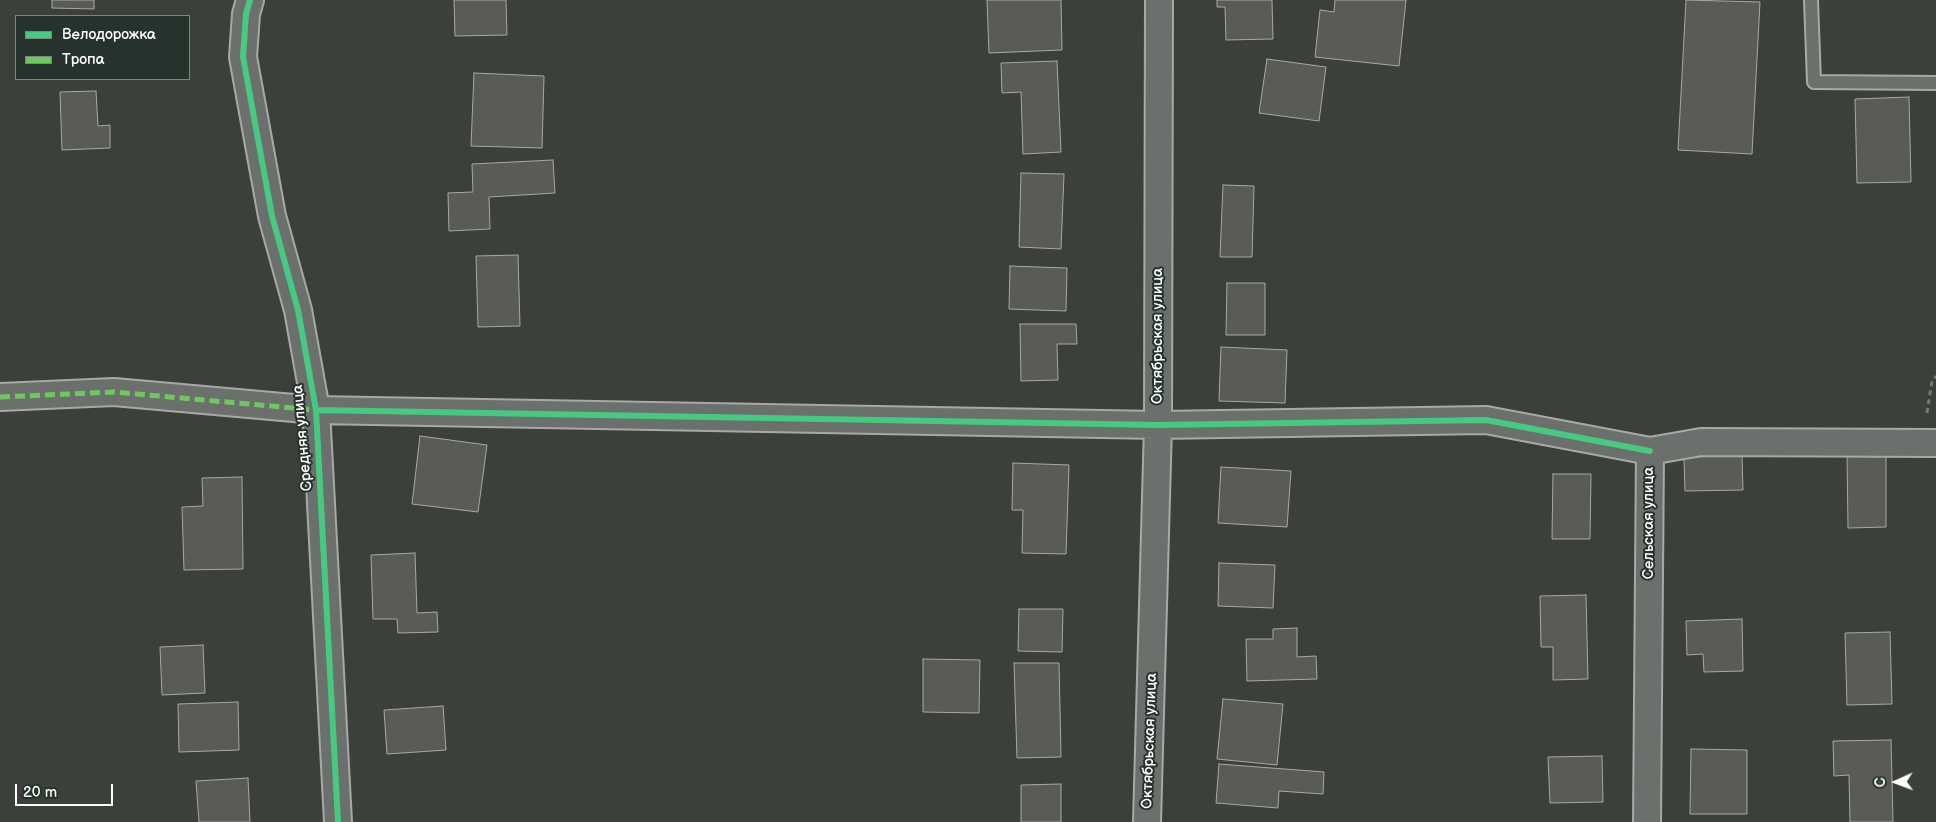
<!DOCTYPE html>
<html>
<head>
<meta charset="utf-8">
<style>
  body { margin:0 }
  #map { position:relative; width:1936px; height:822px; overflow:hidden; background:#3c403a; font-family:"Balsamiq Sans",sans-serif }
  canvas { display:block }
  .legend { position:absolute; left:15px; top:15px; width:175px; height:65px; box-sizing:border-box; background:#26332d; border:1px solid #7d8581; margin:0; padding:6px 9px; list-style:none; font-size:15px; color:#fff }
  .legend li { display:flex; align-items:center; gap:10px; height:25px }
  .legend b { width:25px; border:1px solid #7d8581 }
  .north { position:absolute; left:1871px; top:757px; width:50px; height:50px; -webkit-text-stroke:4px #26332d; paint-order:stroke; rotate:268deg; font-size:14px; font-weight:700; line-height:20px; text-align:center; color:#fff }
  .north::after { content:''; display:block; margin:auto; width:18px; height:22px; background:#fff; clip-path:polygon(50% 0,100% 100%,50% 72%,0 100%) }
  .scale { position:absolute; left:15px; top:784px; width:98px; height:22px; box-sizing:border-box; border:2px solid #fff; border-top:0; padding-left:6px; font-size:15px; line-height:18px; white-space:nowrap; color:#fff; -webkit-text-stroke:4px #26332d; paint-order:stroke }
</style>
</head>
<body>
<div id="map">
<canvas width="1936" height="822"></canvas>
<ul class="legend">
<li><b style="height:6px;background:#46c982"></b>Велодорожка</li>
<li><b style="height:6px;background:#6dc95d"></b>Тропа</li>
</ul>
<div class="north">С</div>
<div class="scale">20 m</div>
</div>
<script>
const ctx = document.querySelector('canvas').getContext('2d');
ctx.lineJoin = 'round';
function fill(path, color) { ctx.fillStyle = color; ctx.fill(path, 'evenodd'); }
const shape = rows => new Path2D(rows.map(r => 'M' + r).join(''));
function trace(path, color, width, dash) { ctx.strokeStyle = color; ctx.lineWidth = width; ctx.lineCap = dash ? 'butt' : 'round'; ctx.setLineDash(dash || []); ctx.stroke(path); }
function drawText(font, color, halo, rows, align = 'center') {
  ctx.font = font + ' "Balsamiq Sans",sans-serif'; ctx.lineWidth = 4; ctx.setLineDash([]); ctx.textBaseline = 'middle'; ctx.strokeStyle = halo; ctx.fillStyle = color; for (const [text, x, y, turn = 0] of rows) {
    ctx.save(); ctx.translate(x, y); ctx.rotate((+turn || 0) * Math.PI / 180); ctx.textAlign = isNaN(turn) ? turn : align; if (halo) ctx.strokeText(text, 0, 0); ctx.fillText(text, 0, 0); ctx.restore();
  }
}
const building = shape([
  [52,0,94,0,94,9,52,8,52,0],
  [454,0,506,0,507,35,455,36,454,0],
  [987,0,1061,0,1062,50,989,53,987,0],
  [1217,0,1272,0,1273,39,1226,40,1225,7,1217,7,1217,0],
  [1335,0,1406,0,1399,66,1315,57,1320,10,1334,12,1335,0],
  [1686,0,1760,2,1752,154,1678,150,1686,0],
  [1267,59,1326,67,1319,121,1259,113,1267,59],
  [1057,61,1061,152,1023,154,1021,92,1002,93,1001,63,1057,61],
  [474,73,544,76,542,148,471,146,474,73],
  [96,91,98,126,110,125,110,148,62,150,60,92,96,91],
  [1909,97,1911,182,1857,183,1855,99,1909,97],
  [553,160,555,193,489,197,490,229,449,231,448,193,473,192,472,164,553,160],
  [1021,173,1064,174,1061,249,1019,247,1021,173],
  [1223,185,1254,186,1252,257,1220,257,1223,185],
  [518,255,520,326,478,327,476,256,518,255],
  [1010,266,1067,268,1066,311,1009,309,1010,266],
  [1227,283,1265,283,1265,335,1226,335,1227,283],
  [1020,324,1076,324,1077,344,1057,344,1058,380,1021,381,1020,324],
  [1221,347,1287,350,1285,403,1219,401,1221,347],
  [420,436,487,445,478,512,412,504,420,436],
  [1847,451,1886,451,1886,527,1848,528,1847,451],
  [1742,456,1743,490,1685,491,1684,457,1742,456],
  [1013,463,1069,465,1066,554,1022,553,1023,510,1012,510,1013,463],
  [1221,467,1291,471,1287,527,1218,523,1221,467],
  [1553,474,1591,474,1590,539,1552,539,1553,474],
  [242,477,243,569,184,570,182,507,203,506,202,478,242,477],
  [415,553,417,613,437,612,438,632,398,633,397,619,373,619,371,555,415,553],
  [1219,563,1275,565,1273,608,1218,606,1219,563],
  [1586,595,1588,679,1553,680,1553,647,1541,647,1540,596,1586,595],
  [1019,609,1063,609,1062,652,1018,651,1019,609],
  [1742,619,1743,671,1704,672,1703,654,1687,655,1686,621,1742,619],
  [1297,628,1297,657,1316,656,1317,679,1247,681,1246,639,1273,639,1273,629,1297,628],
  [1890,632,1892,704,1847,705,1845,633,1890,632],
  [203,645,205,693,162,695,160,647,203,645],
  [923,659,980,660,979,713,923,712,923,659],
  [1014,663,1059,663,1061,757,1017,758,1014,663],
  [1223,699,1283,704,1277,765,1217,759,1223,699],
  [238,702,239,750,179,752,178,704,238,702],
  [443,706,446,750,387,754,384,710,443,706],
  [1891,740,1893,822,1850,822,1849,775,1834,776,1833,741,1891,740],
  [1691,749,1747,750,1747,814,1690,814,1691,749],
  [1602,756,1603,802,1550,803,1548,757,1602,756],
  [1219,764,1324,772,1323,794,1279,791,1278,808,1216,803,1219,764],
  [248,778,250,822,199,822,196,781,248,778],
  [1061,784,1061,822,1021,822,1021,785,1061,784]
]);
fill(building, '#5a5b55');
trace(building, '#a7a9a6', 1);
const lane = shape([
  [1811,0,1814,82,1936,83]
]);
const street = shape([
  [250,0,246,14,243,57,272,216,298,310,316,410,338,822],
  [0,397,114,392,316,410,1158,425,1486,420,1650,451],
  [1147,822,1158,425,1159,0],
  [1647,822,1650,451,1701,442,1936,443]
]);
trace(lane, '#a7a9a6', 16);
trace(street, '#a7a9a6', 30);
trace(shape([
  [1927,413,1932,381,1936,376]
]), '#767876', 3, [5, 4]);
trace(lane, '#6c706d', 12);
trace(street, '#6c706d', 26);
trace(shape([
  [0,397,114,392,316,410]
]), '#6dc95d', 5, [10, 5]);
trace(shape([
  [250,0,246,14,243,57,272,216,298,310,316,410,338,822],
  [316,410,1158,425,1486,420,1650,451]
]), '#46c982', 6);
drawText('15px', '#fff', '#26332d', [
  ["Октябрьская улица",1158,336,-90],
  ["Средняя улица",303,438,-95],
  ["Сельская улица",1649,523,-90],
  ["Октябрьская улица",1150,741,-88]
]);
</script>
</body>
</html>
